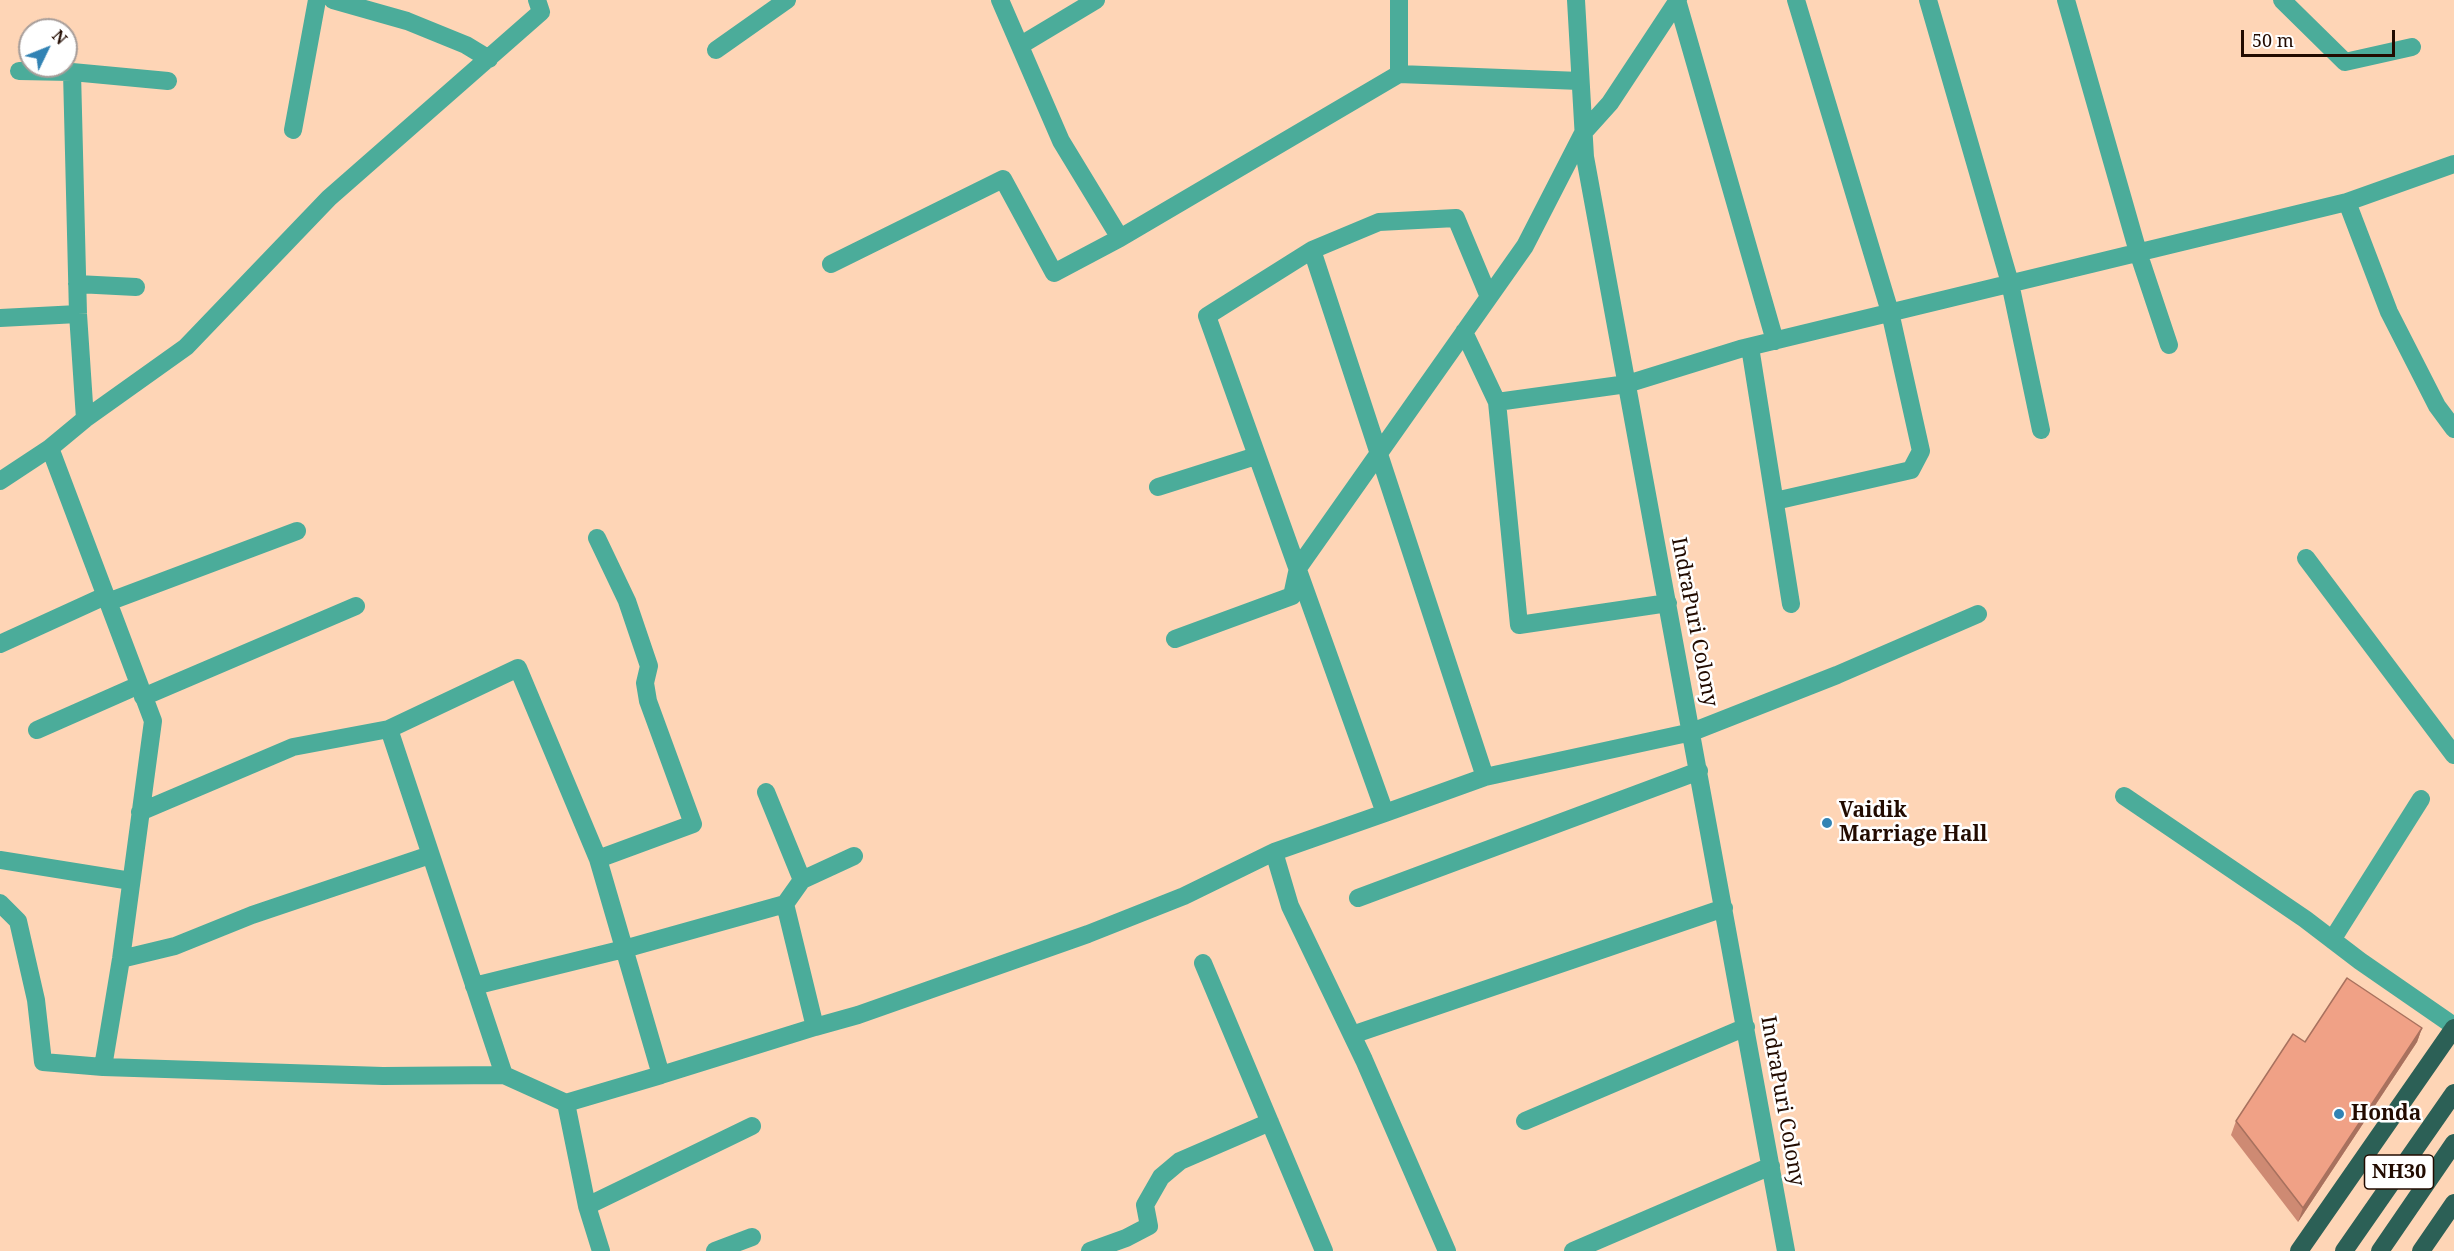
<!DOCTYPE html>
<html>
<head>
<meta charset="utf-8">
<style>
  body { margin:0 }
  #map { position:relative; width:2454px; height:1251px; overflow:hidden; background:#fed5b6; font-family:"Noto Serif",serif }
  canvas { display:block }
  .north { position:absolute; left:18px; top:18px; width:60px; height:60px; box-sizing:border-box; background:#fff; border:2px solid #a79d99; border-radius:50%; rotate:47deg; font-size:16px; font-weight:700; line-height:24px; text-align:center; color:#220b00 }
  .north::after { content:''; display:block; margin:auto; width:21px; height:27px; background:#3283b4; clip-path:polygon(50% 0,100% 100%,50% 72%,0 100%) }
  .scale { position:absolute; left:2241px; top:30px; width:154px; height:27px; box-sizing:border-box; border:3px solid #220b00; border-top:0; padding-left:8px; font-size:18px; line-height:21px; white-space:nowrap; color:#220b00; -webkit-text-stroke:4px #fff; paint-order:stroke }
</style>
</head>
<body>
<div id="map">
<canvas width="2454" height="1251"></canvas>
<div class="north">N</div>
<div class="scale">50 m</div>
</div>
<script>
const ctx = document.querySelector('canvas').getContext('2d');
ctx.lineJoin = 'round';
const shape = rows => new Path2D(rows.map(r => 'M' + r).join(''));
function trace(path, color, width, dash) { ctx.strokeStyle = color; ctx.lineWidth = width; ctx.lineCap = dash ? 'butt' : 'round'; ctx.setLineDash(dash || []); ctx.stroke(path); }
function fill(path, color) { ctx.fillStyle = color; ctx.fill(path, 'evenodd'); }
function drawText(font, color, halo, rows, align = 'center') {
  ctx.font = font + ' "Noto Serif",serif'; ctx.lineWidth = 5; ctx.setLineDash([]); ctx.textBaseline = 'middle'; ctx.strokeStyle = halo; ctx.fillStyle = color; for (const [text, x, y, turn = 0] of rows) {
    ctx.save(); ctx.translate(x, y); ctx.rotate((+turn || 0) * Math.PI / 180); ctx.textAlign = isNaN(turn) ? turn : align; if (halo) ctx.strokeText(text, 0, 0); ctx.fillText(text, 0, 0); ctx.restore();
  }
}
trace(shape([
  [333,0,407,21,466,45,489,59],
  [1000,0,1061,141,1120,238],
  [1399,0,1399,74],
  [1576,0,1585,157,1786,1251],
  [1677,0,1775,341],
  [1928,0,2010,283,2041,430],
  [2066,0,2138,252,2169,345],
  [2282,0,2345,62,2412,47],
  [1021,45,1096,0],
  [716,50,787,0],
  [19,71,72,72,78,314,85,419],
  [72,72,168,81],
  [293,130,317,0],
  [2347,202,2389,312,2437,406,2454,429],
  [1312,250,1379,222,1456,218,1489,297],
  [831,264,1003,179,1054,273,1120,238,1399,74,1580,81],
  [77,284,136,287],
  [0,318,78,314],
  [1464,332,1497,402,1519,625,1668,603],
  [1750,347,1791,604],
  [1497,402,1627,384,1740,349,2347,202,2454,164],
  [0,481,50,448],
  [1158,487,1256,456],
  [1775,501,1911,470,1921,451,1890,312,1796,0],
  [597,538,627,601,649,666,645,683,648,701,693,824,598,859],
  [2306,558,2454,755],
  [108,602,297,531],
  [1175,639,1292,596,1298,568,1525,246,1583,133,1610,103,1678,0],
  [0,644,105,596],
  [143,697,356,606],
  [389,729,518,668,598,859,661,1075,566,1103],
  [37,730,139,685],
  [1485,777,1692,732,1837,675,1978,614],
  [766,792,802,880],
  [2124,796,2305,919,2360,961,2454,1026],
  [140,812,293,747,389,729,504,1075,566,1103,587,1206,601,1251],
  [1385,813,1485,777,1312,250,1207,316,1385,813,1274,852,1290,906,1364,1060,1447,1251],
  [0,860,131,881],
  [1358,898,1699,771],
  [0,903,18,921,36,1000,43,1062,103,1067,383,1076,504,1075],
  [785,904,802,880,854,856],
  [2332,940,2421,799],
  [121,959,175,946,252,915,430,855],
  [1203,963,1324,1251],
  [474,986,624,949,785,904,815,1027,858,1015,1088,934,1184,896,1274,852],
  [1352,1035,1724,908],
  [103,1067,121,959,153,721,50,448,85,419,186,347,329,198,541,12,537,0],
  [661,1075,815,1027],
  [1525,1121,1746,1027],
  [587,1206,752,1126],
  [715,1251,752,1237],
  [1090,1251,1126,1238,1149,1226,1145,1205,1161,1177,1180,1161,1270,1122],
  [1573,1251,1771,1166]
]), '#4bac9a', 18);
trace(shape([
  [2299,1251,2454,1028],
  [2344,1251,2454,1093],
  [2380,1251,2454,1143],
  [2421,1251,2454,1203]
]), '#2c6056', 18);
fill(shape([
  [2422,1028,2417,1042,2298,1222,2231,1135,2236,1121,2305,1042]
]), '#ce8a73');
fill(shape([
  [2422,1028,2417,1042,2298,1222,2303,1208]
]), '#a8715e');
const building = shape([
  [2347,978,2422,1028,2303,1208,2236,1121,2293,1034,2305,1042,2347,978]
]);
fill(building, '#f0a186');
trace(building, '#a8715e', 1.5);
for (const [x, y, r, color] of [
  [1827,823,6,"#3283b4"],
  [2339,1114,6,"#3283b4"]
]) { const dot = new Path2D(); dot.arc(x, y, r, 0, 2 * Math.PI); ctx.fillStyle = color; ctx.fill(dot); trace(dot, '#fff', 2); }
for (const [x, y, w] of [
  [2399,1172,69]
]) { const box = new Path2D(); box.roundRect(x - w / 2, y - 17, w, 34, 4.5); ctx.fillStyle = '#fff'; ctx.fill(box); trace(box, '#220b00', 1.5); }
drawText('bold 20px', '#220b00', null, [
  ["NH30",2399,1172]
]);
drawText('21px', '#220b00', '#fff', [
  ["IndraPuri Colony",1694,622,79],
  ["IndraPuri Colony",1782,1101,80]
]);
drawText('bold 21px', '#220b00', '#fff', [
  ["Vaidik",1839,811],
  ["Marriage Hall",1839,835],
  ["Honda",2351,1114]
], 'left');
</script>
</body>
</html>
